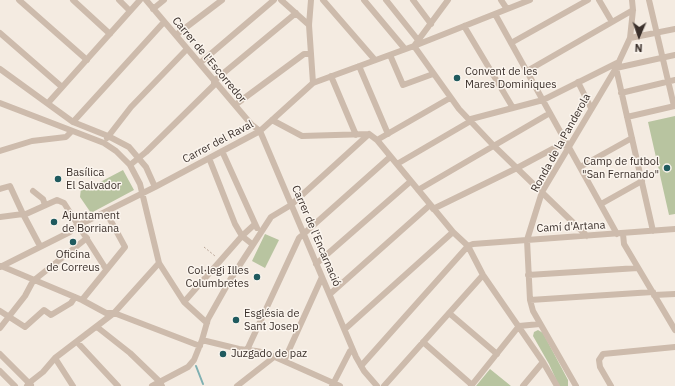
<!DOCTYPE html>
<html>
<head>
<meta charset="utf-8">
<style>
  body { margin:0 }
  #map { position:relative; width:675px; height:386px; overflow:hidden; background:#f4ebe1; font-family:"IBM Plex Sans",sans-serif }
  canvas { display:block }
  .north { position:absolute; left:619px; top:16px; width:40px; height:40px; -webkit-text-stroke:3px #fbf5ee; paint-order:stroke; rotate:182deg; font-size:11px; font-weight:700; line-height:16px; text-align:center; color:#3b302b }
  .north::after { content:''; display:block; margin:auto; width:14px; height:18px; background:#3b302b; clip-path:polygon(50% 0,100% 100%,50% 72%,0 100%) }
</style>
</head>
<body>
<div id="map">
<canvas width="675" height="386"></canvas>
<div class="north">N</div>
</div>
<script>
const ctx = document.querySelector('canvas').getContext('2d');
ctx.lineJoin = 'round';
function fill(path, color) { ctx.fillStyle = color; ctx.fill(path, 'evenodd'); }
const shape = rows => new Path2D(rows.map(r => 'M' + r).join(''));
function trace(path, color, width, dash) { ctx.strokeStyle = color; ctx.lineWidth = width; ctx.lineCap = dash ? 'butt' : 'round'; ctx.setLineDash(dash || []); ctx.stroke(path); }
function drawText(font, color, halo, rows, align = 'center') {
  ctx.font = font + ' "IBM Plex Sans",sans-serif'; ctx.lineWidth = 3; ctx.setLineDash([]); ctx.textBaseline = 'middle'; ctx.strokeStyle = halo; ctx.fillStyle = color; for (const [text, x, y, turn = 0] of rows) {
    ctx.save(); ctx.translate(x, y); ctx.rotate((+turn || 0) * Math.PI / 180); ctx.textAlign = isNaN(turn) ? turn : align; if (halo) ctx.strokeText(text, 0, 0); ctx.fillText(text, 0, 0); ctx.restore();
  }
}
fill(shape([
  [675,116,675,214,669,215,648,122],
  [123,170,134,190,91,213,80,197,81,188,87,189],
  [265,234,279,240,265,268,252,261],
  [538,330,543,333,568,380,568,386,559,386,549,364,533,336,534,332],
  [490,369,511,386,476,386]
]), '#b8c4a0');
trace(shape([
  [196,366,203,384]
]), '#7fb0b2', 2);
trace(shape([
  [204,247,215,256]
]), '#b9a596', 1, [2, 2]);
trace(shape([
  [19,0,87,60],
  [73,0,110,34],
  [119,0,130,11],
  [146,0,251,124,260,131],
  [281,0,309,25],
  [311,0,309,25,313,83],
  [323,0,375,60],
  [364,0,405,49],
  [386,0,418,40],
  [413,0,431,24],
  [501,0,507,9],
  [599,0,612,22],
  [649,0,674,106],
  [153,9,164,0],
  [495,14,617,234],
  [464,26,513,108],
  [0,33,62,87],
  [176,35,222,0],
  [630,38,675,29],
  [511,43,588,0],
  [414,46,459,109,494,146,587,236],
  [414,46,448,0],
  [390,55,403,85,433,74],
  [200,63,274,0],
  [359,66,388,134],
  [0,69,73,122,108,136,129,147,146,167,155,187],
  [527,71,633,10],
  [331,76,356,135],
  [578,82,591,108],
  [621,93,675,80],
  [0,103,104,143,116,151,130,165,140,184,159,263,184,302,207,323],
  [48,103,140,0],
  [235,105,304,54,311,54],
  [627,117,675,106],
  [272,120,302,136,369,134,377,140,453,232,468,246,483,275,543,362,557,386],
  [73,122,164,22],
  [260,131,356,357,364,371,377,386],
  [107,138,131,107,187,49],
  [377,140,450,98],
  [0,151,32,141,66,137,72,131],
  [222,151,257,228],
  [209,158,235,224,242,236,252,244],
  [397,164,469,122,471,119,543,100,619,62],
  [130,165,146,152,214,85,214,81,296,13],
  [580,167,632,138],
  [0,189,10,186,23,214,40,246],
  [418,190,550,113],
  [33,191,43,199,45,205],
  [601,204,642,181],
  [433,209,517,168,560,145,569,146],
  [0,217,23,214,26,214,57,200,64,203,106,269],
  [653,231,616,68,675,55],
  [623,234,624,244,675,330],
  [316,264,411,181],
  [1,266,82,300,106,313,114,313,200,346],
  [0,267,70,232,75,227,155,187,260,131,313,83,414,46,530,0],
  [528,275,638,268],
  [330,294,430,205],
  [654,295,675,294],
  [82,300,125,247,106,212],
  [530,300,653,292],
  [184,302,242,236,255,224],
  [0,311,25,327,44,310,51,315,71,303,75,297],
  [449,313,497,354],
  [519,326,540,324],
  [97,327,130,353,160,382,162,386],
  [0,328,25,296,33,281,87,238],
  [345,329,453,232],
  [202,340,239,349,256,351,266,353,340,386],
  [77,342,118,386],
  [423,342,472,385],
  [247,350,299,238,390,157],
  [0,354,31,385],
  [55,358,73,386],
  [284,361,322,277],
  [361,366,468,246,473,244,527,240,675,229],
  [0,371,15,386],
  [27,386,29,383,43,372,55,358,114,313,159,263],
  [152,386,188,367,194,360,202,340,208,319,230,280,271,217,291,205,369,134],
  [237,386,274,357],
  [332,386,350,351,353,350],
  [384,386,483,275],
  [471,386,519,326],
  [523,386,543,362],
  [576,386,533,311,530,300,527,240,542,192,616,68,630,38,633,10,632,0],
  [611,386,600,367,599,360,603,354,675,347]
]), '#cdbbac', 6);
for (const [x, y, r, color] of [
  [457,78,4,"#1f5a5e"],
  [667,168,4,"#1f5a5e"],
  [58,179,4,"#1f5a5e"],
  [54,222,4,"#1f5a5e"],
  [73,242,4,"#1f5a5e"],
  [257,277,4,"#1f5a5e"],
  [236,320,4,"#1f5a5e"],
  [223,354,4,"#1f5a5e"]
]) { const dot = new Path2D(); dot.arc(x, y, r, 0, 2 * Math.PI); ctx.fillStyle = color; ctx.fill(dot); trace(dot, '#fbf5ee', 1.5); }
drawText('11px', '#3b302b', '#fbf5ee', [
  ["Carrer de l'Escorredor",209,60,50],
  ["Carrer del Raval",218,142,-28],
  ["Ronda de la Panderola",561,143,-61],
  ["Camí d'Artana",571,227,-3],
  ["Carrer de l'Encarnació",316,236,67]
]);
drawText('11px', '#3b302b', '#fbf5ee', [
  ["Convent de les",465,72],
  ["Mares Dominiques",465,85],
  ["Camp de futbol",659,162,"right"],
  ["\"San Fernando\"",659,175,"right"],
  ["Basílica",66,173],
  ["El Salvador",66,186],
  ["Ajuntament",62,216],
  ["de Borriana",62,229],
  ["Oficina",73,255,"center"],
  ["de Correus",73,268,"center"],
  ["Col·legi Illes",249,271,"right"],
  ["Columbretes",249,284,"right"],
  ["Església de",244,314],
  ["Sant Josep",244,327],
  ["Juzgado de paz",231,354]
], 'left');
</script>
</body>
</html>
